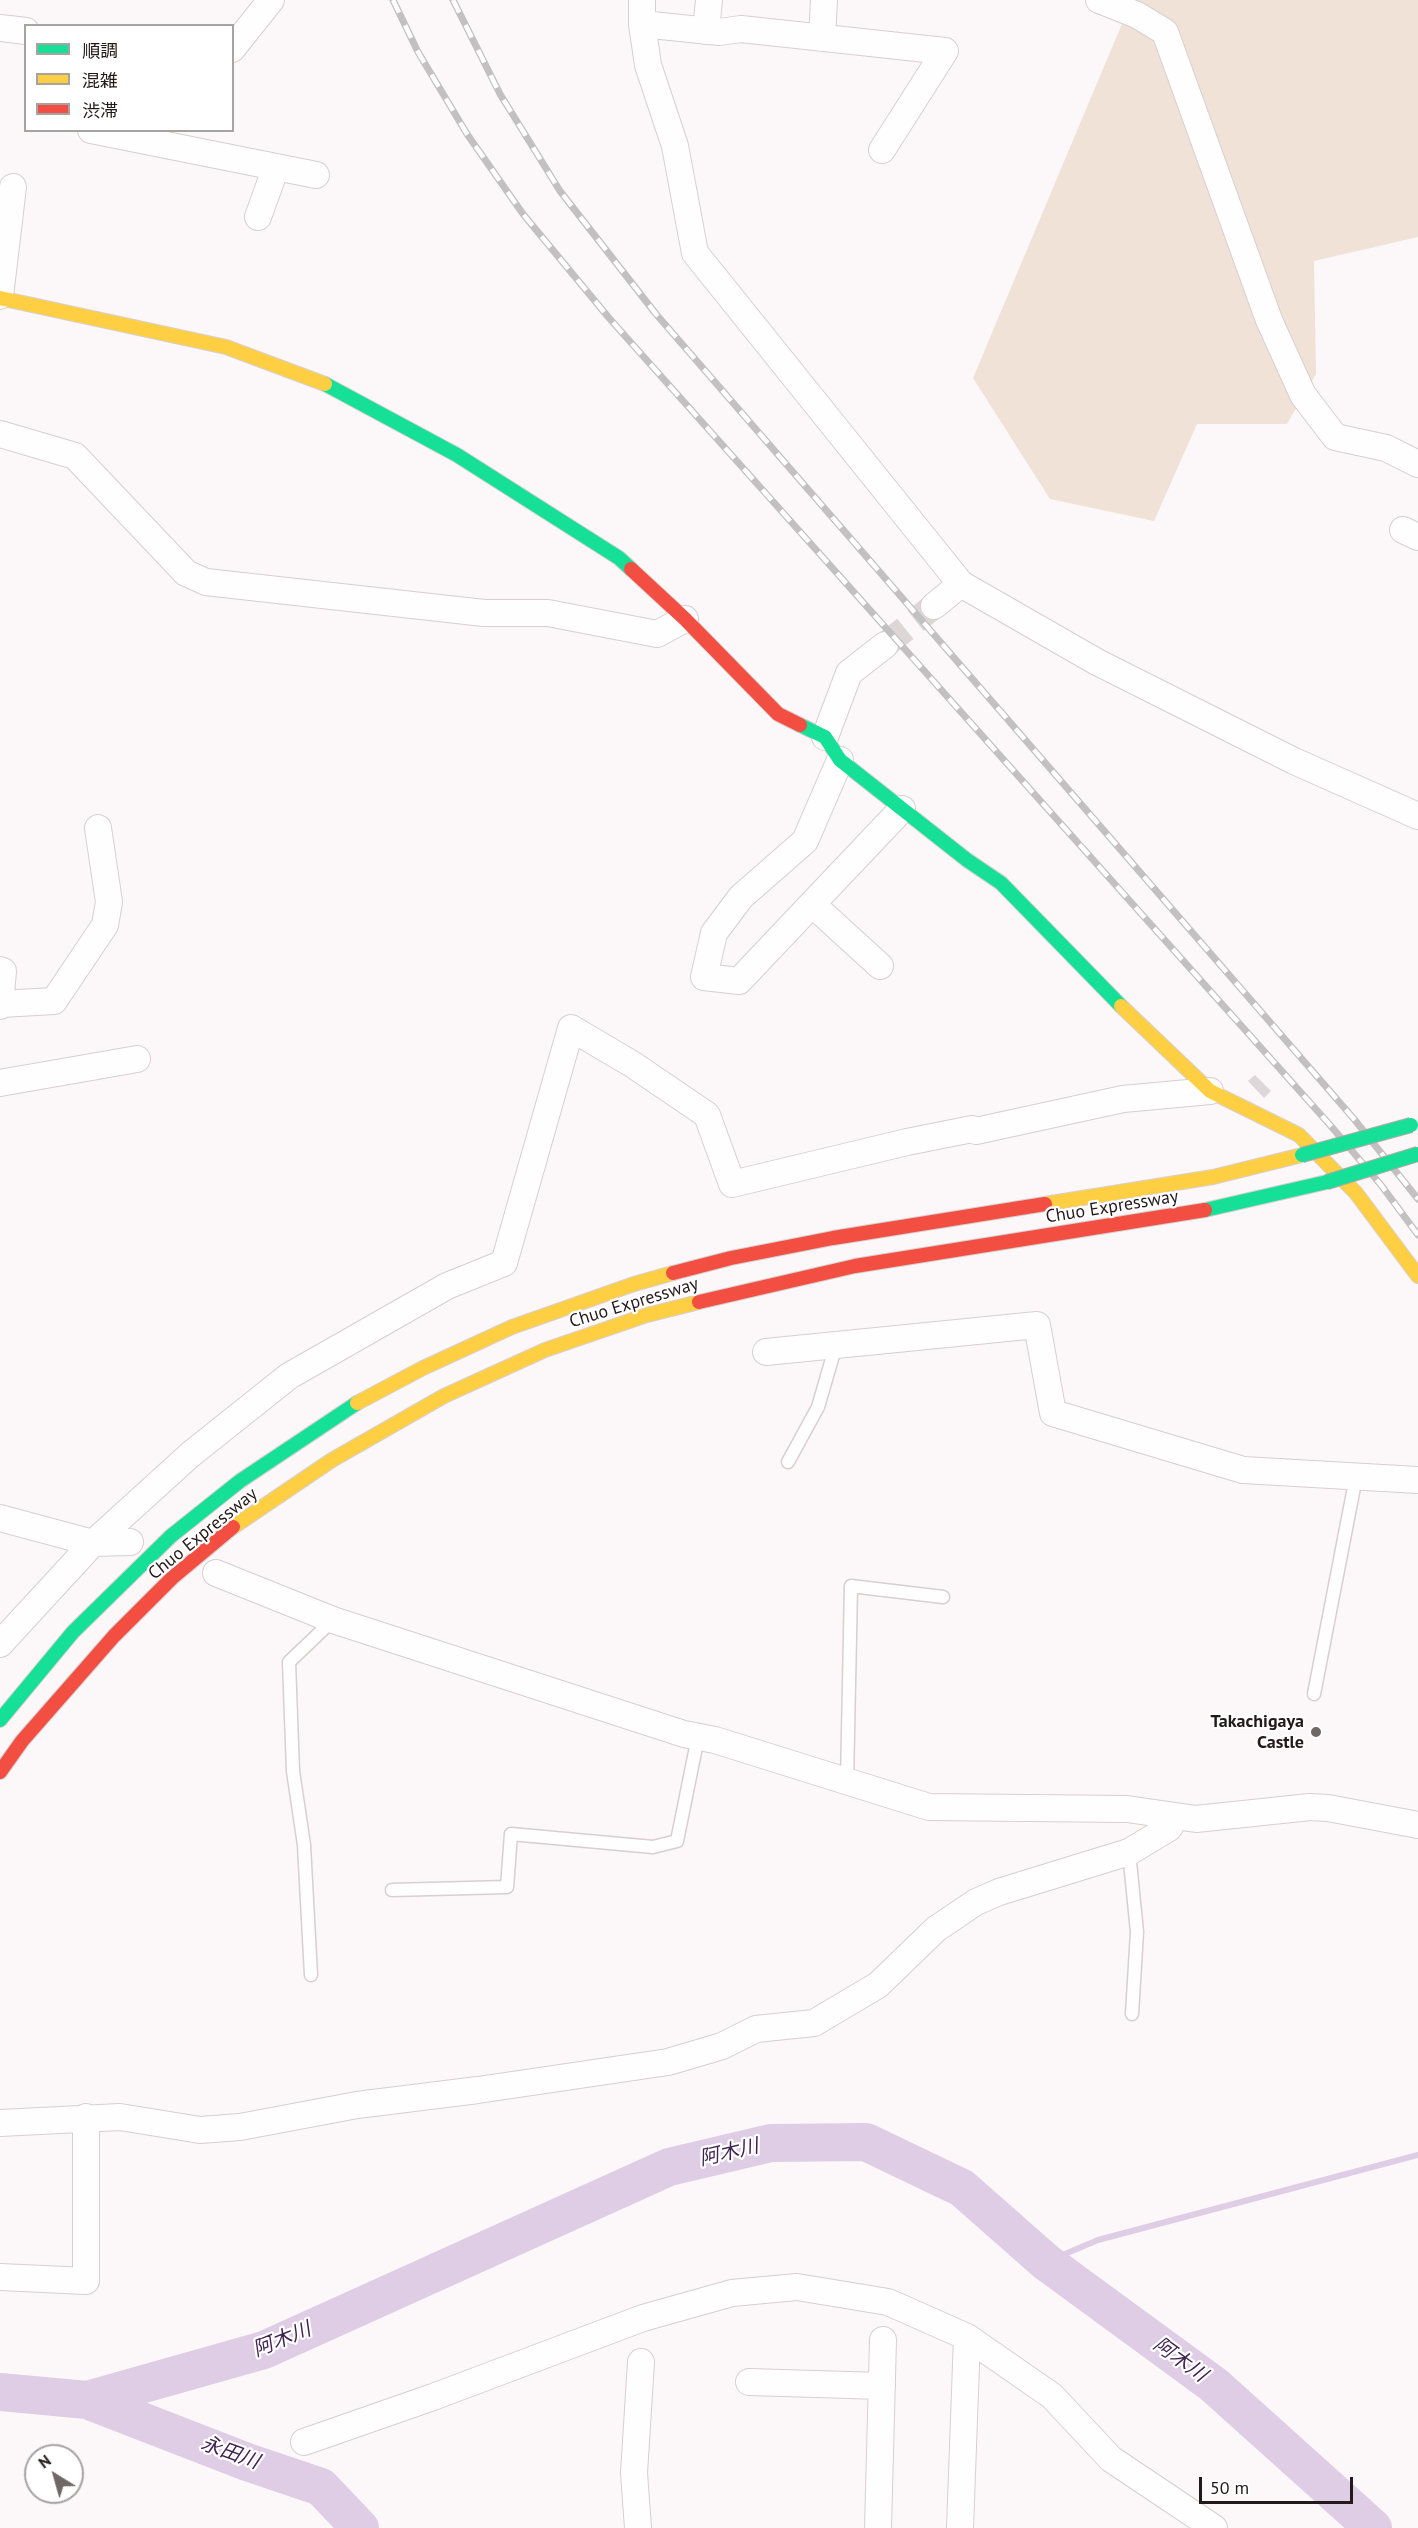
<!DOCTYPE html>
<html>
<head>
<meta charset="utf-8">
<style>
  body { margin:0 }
  #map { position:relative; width:1418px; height:2528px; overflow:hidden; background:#fcf7f8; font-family:"PT Sans","Noto Sans JP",sans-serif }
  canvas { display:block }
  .legend { position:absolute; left:24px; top:24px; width:210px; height:108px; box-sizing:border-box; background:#fff; border:2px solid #a7a3a3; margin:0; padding:8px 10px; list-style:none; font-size:18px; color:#24191a }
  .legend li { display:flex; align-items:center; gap:12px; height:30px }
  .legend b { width:30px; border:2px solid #a7a3a3 }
  .north { position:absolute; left:24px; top:2444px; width:60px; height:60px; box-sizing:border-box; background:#fff; border:2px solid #a7a3a3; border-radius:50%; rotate:323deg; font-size:16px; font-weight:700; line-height:24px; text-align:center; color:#24191a }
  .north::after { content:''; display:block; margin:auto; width:21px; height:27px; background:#706768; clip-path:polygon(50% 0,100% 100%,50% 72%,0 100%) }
  .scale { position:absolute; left:1199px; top:2477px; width:154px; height:27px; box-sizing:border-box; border:3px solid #24191a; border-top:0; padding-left:8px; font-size:18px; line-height:21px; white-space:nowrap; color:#24191a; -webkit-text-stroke:4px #fff; paint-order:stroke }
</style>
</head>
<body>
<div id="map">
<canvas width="1418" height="2528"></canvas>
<ul class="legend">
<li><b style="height:8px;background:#16e098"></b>順調</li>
<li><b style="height:8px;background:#ffcf43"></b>混雑</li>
<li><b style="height:8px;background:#f24e42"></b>渋滞</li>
</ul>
<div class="north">N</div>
<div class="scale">50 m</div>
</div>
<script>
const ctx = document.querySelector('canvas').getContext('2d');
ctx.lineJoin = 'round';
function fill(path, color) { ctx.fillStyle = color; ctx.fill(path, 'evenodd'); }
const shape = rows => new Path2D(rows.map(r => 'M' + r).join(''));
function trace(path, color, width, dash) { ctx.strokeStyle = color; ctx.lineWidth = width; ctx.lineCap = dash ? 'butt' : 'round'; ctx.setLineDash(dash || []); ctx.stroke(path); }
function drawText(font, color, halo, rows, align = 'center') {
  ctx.font = font + ' "PT Sans","Noto Sans JP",sans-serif'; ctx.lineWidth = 4.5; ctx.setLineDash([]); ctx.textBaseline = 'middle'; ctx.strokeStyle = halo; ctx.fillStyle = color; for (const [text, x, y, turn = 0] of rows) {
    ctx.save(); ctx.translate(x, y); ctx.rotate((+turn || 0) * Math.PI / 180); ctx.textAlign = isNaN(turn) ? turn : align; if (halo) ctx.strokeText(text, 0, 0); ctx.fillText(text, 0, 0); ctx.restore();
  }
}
fill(shape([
  [1132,0,1418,0,1418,237,1314,261,1316,374,1287,424,1197,424,1154,521,1050,499,973,378]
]), '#f0e2d6');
trace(shape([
  [1046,2262,1098,2240,1418,2155]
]), '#decde5', 6);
trace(shape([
  [0,2392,87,2400,264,2350,669,2167,771,2143,866,2142,962,2188,1046,2262,1214,2385,1373,2528],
  [87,2400,247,2462,321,2487,360,2528]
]), '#decde5', 38);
fill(shape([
  [1255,1075,1271,1091,1264,1098,1248,1081]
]), '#ded7da');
trace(shape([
  [885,645,934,606]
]), '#dcd6d7', 26, [26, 13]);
const lane = shape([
  [788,1462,818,1407,836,1345],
  [1314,1694,1356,1477],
  [847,1782,851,1586,943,1597],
  [1129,1852,1137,1932,1132,2014],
  [392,1890,507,1887,511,1834,653,1847,677,1841,698,1737],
  [311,1975,304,1845,293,1771,289,1662,333,1620]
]);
const street = shape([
  [642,0,642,24,648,65,675,146,695,253,961,584,1097,662,1294,761,1418,816],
  [1099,0,1137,15,1165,32,1269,320,1303,395,1335,437,1386,448,1418,464],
  [642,24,719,32,741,29,945,51,882,150],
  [0,28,26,31],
  [706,31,709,0],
  [822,38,824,0],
  [232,49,271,0],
  [91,130,316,175],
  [258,217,276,167],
  [0,296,13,187],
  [0,434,75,456,186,573,206,582,484,613,548,613,657,634,685,619],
  [1403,530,1418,537],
  [934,606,961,584],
  [825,737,849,673,885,645],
  [840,760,805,841,741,897,714,933,704,977,739,981,902,809],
  [812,904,880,966],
  [0,970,3,971,0,1006],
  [1,1004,54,1001,105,925,109,902,98,828],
  [0,1083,137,1059],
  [766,1352,1037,1325,1053,1413,1243,1470,1418,1480],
  [0,1518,93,1543,130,1542],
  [216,1573,333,1620,684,1734,715,1740,929,1807,1127,1809,1196,1819,1310,1807,1328,1808,1418,1825],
  [0,1644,93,1543,191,1454,289,1376,447,1286,504,1263,571,1028,632,1064,707,1115,732,1184,907,1142,972,1129,976,1131,1123,1099,1210,1091],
  [0,2123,120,2117,200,2130,240,2127,357,2105,478,2090,668,2062,722,2046,756,2029,814,2023,878,1985,936,1929,976,1902,999,1892,1129,1852,1169,1828,1175,1817],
  [0,2277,86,2281,86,2117],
  [749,2382,882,2386],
  [304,2442,433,2397,643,2318,732,2293,797,2287,888,2302,967,2337,1052,2396,1111,2459,1214,2528],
  [638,2528,634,2473,641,2362],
  [878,2528,883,2340],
  [960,2528,967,2337]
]);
const fast = shape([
  [325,384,457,455,619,558,631,569],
  [800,725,825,737,840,760,967,860,1001,883,1121,1006],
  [1205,1210,1327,1182],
  [0,1720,73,1632,171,1536,240,1481,357,1403]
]);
const slow = shape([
  [0,298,226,347,325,384],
  [1121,1006,1210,1091,1299,1135,1356,1193,1418,1276],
  [1045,1204,1213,1177,1302,1155],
  [357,1403,423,1368,512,1327,634,1284,673,1273],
  [233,1527,332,1460,444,1396,545,1350,647,1315,699,1302]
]);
const jam = shape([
  [631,569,685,619,778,714,800,725],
  [673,1273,731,1258,833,1238,1045,1204],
  [699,1302,855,1266,1205,1210],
  [0,1772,22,1741,114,1636,172,1578,233,1527]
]);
trace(lane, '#d7cfd0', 15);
trace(street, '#d7cfd0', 28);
trace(fast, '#d7cfd0', 16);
trace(slow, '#d7cfd0', 16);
trace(jam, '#d7cfd0', 16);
trace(lane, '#fffefe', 12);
trace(street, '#fffefe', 26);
trace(fast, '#16e098', 14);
trace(slow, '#ffcf43', 14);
trace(jam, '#f24e42', 14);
const rail = shape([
  [393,0,418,52,467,134,523,214,609,318,1330,1125,1381,1185,1418,1235],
  [453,0,500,94,560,191,656,314,1354,1119,1418,1199]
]);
trace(rail, '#c2c0c1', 7);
trace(rail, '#fff', 4.5, [14]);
const fastBridge = shape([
  [1302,1155,1411,1125],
  [1327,1182,1418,1154]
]);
trace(fastBridge, '#b4a7a4', 16, []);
trace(fastBridge, '#16e098', 14);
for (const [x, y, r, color] of [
  [1316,1732,6,"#706768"]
]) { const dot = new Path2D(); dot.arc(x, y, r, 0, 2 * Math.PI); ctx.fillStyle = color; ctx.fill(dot); trace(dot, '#fff', 2); }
drawText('18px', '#24191a', '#fff', [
  ["Chuo Expressway",1112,1207,-9],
  ["Chuo Expressway",634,1303,-17],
  ["Chuo Expressway",203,1534,-39]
]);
drawText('bold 18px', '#24191a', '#fff', [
  ["Takachigaya",1304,1722],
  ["Castle",1304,1743]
], 'right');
drawText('italic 20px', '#40234f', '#fff', [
  ["阿木川",729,2153,-13],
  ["阿木川",282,2340,-22],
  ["阿木川",1180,2360,36],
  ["永田川",230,2453,20]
]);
</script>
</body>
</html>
